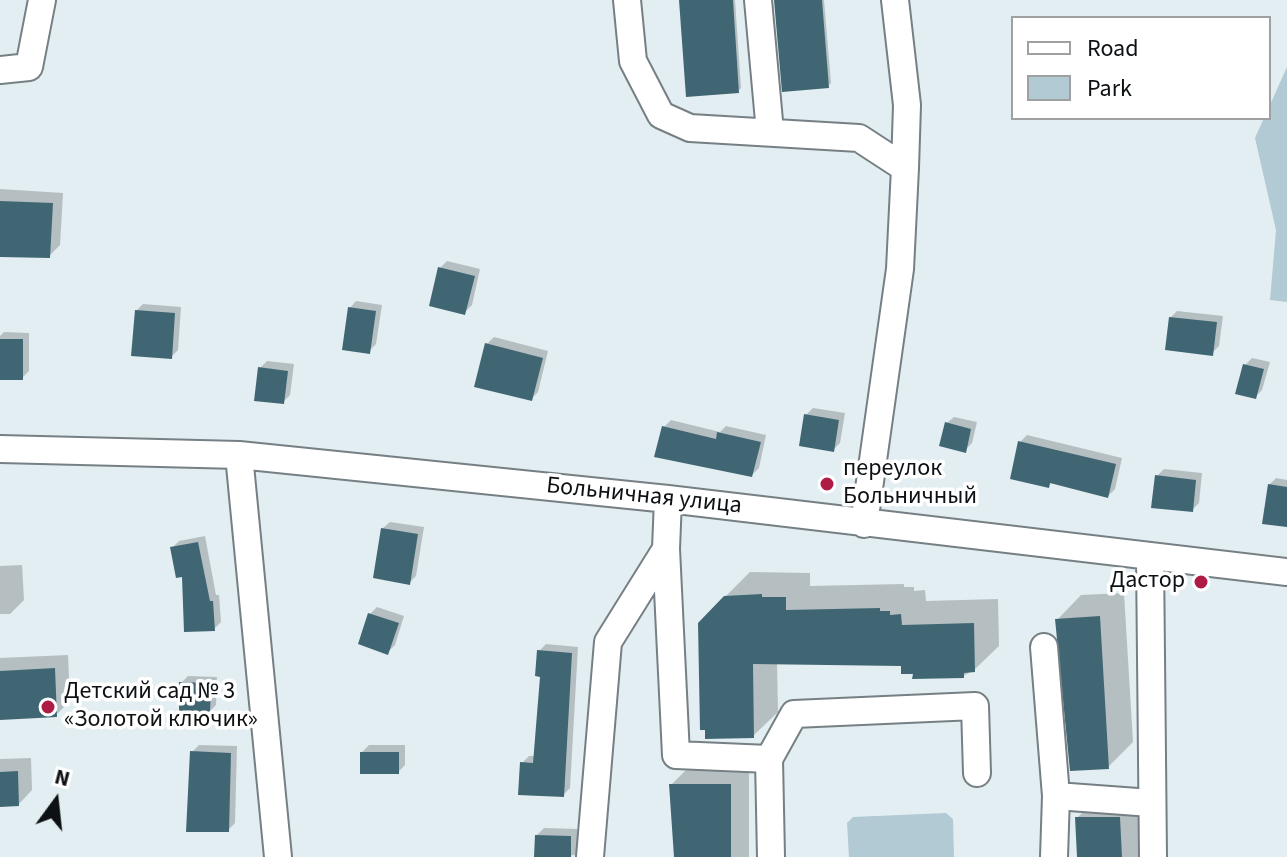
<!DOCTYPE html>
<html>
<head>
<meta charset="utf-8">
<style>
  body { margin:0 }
  #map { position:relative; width:1287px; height:857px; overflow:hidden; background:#e3eef2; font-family:"Source Sans 3",sans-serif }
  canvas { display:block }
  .legend { position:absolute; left:1011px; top:16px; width:260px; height:104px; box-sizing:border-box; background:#fff; border:2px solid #9fa0a1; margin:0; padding:10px 14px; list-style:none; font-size:24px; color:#0e1113 }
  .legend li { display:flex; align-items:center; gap:16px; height:40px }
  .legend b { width:40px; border:2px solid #9fa0a1 }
  .north { position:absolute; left:16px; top:761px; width:80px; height:80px; -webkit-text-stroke:6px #fff; paint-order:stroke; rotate:15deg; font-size:22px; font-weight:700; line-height:32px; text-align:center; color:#0e1113 }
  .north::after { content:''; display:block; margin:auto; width:28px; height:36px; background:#0e1113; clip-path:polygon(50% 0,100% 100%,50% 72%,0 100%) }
</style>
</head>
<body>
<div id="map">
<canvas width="1287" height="857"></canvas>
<ul class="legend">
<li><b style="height:10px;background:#fff"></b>Road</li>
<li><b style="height:22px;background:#b1cad3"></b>Park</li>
</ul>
<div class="north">N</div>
</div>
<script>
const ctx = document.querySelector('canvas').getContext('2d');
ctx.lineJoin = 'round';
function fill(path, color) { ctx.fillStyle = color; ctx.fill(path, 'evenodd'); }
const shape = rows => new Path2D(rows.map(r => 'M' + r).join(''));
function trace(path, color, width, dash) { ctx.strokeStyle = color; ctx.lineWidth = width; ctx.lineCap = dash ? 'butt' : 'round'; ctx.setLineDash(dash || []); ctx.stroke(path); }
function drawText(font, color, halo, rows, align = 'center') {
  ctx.font = font + ' "Source Sans 3",sans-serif'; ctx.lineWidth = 7; ctx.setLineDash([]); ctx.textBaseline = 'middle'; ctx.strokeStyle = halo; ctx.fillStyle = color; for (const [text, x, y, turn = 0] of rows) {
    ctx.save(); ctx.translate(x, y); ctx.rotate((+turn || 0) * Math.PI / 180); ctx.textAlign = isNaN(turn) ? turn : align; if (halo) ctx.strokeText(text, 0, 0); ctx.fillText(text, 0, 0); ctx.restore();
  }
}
fill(shape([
  [1287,67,1287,302,1270,300,1276,230,1255,138,1264,118,1269,118,1269,107],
  [946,813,953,819,954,857,849,857,847,823,853,817]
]), '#b1cad3');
fill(shape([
  [681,0,735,0,741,88,738,91],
  [776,0,824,0,831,83,828,86],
  [0,189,63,193,60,245,49,256,0,255],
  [447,261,480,269,472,305,465,312,440,268],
  [356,301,382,305,376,344,369,351,350,308],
  [143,304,181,307,178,350,171,357,136,311],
  [1177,311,1223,316,1219,346,1212,353,1170,318],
  [4,332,29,333,29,371,22,378,0,378,0,336],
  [494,337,548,351,538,392,531,399,487,344],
  [1252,358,1270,362,1262,390,1255,397,1245,365],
  [267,361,294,364,290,395,283,402,260,368],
  [813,408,845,413,840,443,833,450,806,415],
  [954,417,977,422,972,443,965,450,947,423],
  [671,420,720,432,726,426,766,435,759,468,752,475,664,427],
  [1027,435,1122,458,1115,489,1108,496,1052,482,1048,486,1020,442],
  [1164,469,1202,473,1199,503,1192,510,1157,476],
  [1276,478,1287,480,1287,525,1269,485],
  [390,522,424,527,416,576,409,583,383,528],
  [205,536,216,595,219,595,221,622,214,629,172,548,179,541],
  [22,565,24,600,10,614,0,614,0,566],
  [750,572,810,573,810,586,904,584,904,587,914,587,914,591,925,590,926,601,998,599,999,646,974,670,963,676,915,672,903,664,777,662,778,712,753,736,725,597],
  [1124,593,1133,742,1108,767,1057,620,1081,595],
  [377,607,404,616,395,645,388,652,370,614],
  [546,644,578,647,570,788,563,795,522,763,529,756,536,756,542,675,539,651],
  [68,655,70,701,56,715,0,718,0,658],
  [188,676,217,677,216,705,209,712,181,683],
  [199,745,237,746,235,823,228,830,192,752],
  [369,745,405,745,405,765,398,772,362,752],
  [31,758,32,790,18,805,0,805,0,759],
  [691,765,749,765,749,857,676,857,671,785],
  [1097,798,1139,798,1141,857,1079,857,1077,818],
  [544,828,577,829,577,855,536,857,537,835]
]), '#0003');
fill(shape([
  [679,0,733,0,739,93,686,97],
  [774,0,822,0,829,88,782,92],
  [0,201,53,203,50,258,0,257],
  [438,267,475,276,465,315,429,306],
  [348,307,376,311,370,354,342,350],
  [135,310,175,313,172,359,131,356],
  [1169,317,1217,322,1213,356,1165,350],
  [0,339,23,339,23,380,0,380],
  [485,343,543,358,532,401,474,387],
  [1243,364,1264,369,1256,399,1235,394],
  [258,367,288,371,284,404,254,401],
  [804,414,839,420,834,452,799,446],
  [945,422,971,429,966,453,939,446],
  [662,426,716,439,717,432,761,442,752,477,654,457],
  [1018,441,1116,464,1108,498,1050,483,1049,488,1010,479],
  [1155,475,1196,480,1193,512,1151,508],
  [1268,484,1287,487,1287,527,1262,524],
  [381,528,418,534,410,585,373,578],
  [198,542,210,601,213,601,215,631,184,632,182,577,176,578,170,547],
  [762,594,762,597,786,597,786,610,880,608,880,611,890,611,890,615,901,614,902,625,974,623,975,672,964,673,964,678,912,679,913,674,901,674,901,666,753,664,754,738,705,739,705,730,700,730,698,623,724,596],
  [368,613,399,623,388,655,358,644],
  [1100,616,1109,769,1070,771,1055,619],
  [537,650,572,653,564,797,518,795,520,762,533,763,540,677,535,676],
  [55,668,57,717,0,720,0,671],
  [179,682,211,683,210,714,179,713],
  [190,751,231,753,229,832,186,832],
  [360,752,399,752,399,774,360,774],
  [18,771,19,806,0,807,0,772],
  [669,784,731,784,731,857,674,857],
  [1075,817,1120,817,1122,857,1077,857],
  [535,835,571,836,571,857,534,857]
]), '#406673');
const minor = shape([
  [627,0,633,61,661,115,690,128,859,138,905,168,900,269,864,524],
  [758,0,770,132],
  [895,0,907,105,905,168],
  [0,70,29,67,42,0],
  [0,449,239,455,668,499,1287,572],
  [239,455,278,857],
  [668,499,666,549,676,755,769,759,771,857],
  [1150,556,1153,857],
  [1044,647,1056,796],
  [769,759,794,714,975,706,977,773],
  [590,857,608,642,666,549],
  [1054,857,1056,796,1151,803]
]);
trace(minor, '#767f83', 30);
trace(minor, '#fff', 26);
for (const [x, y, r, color] of [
  [827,484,8,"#ae1b45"],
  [1201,582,8,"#ae1b45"],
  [48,707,8,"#ae1b45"]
]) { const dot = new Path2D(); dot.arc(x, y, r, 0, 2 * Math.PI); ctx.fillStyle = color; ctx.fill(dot); trace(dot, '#fff', 3); }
drawText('24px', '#0e1113', '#fff', [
  ["переулок",843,470],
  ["Больничный",843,498],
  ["Дастор",1185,582,"right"],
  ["Детский сад № 3",64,693],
  ["«Золотой ключик»",64,721]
], 'left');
drawText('24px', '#0e1113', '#fff', [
  ["Больничная улица",644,497,6]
]);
</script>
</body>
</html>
